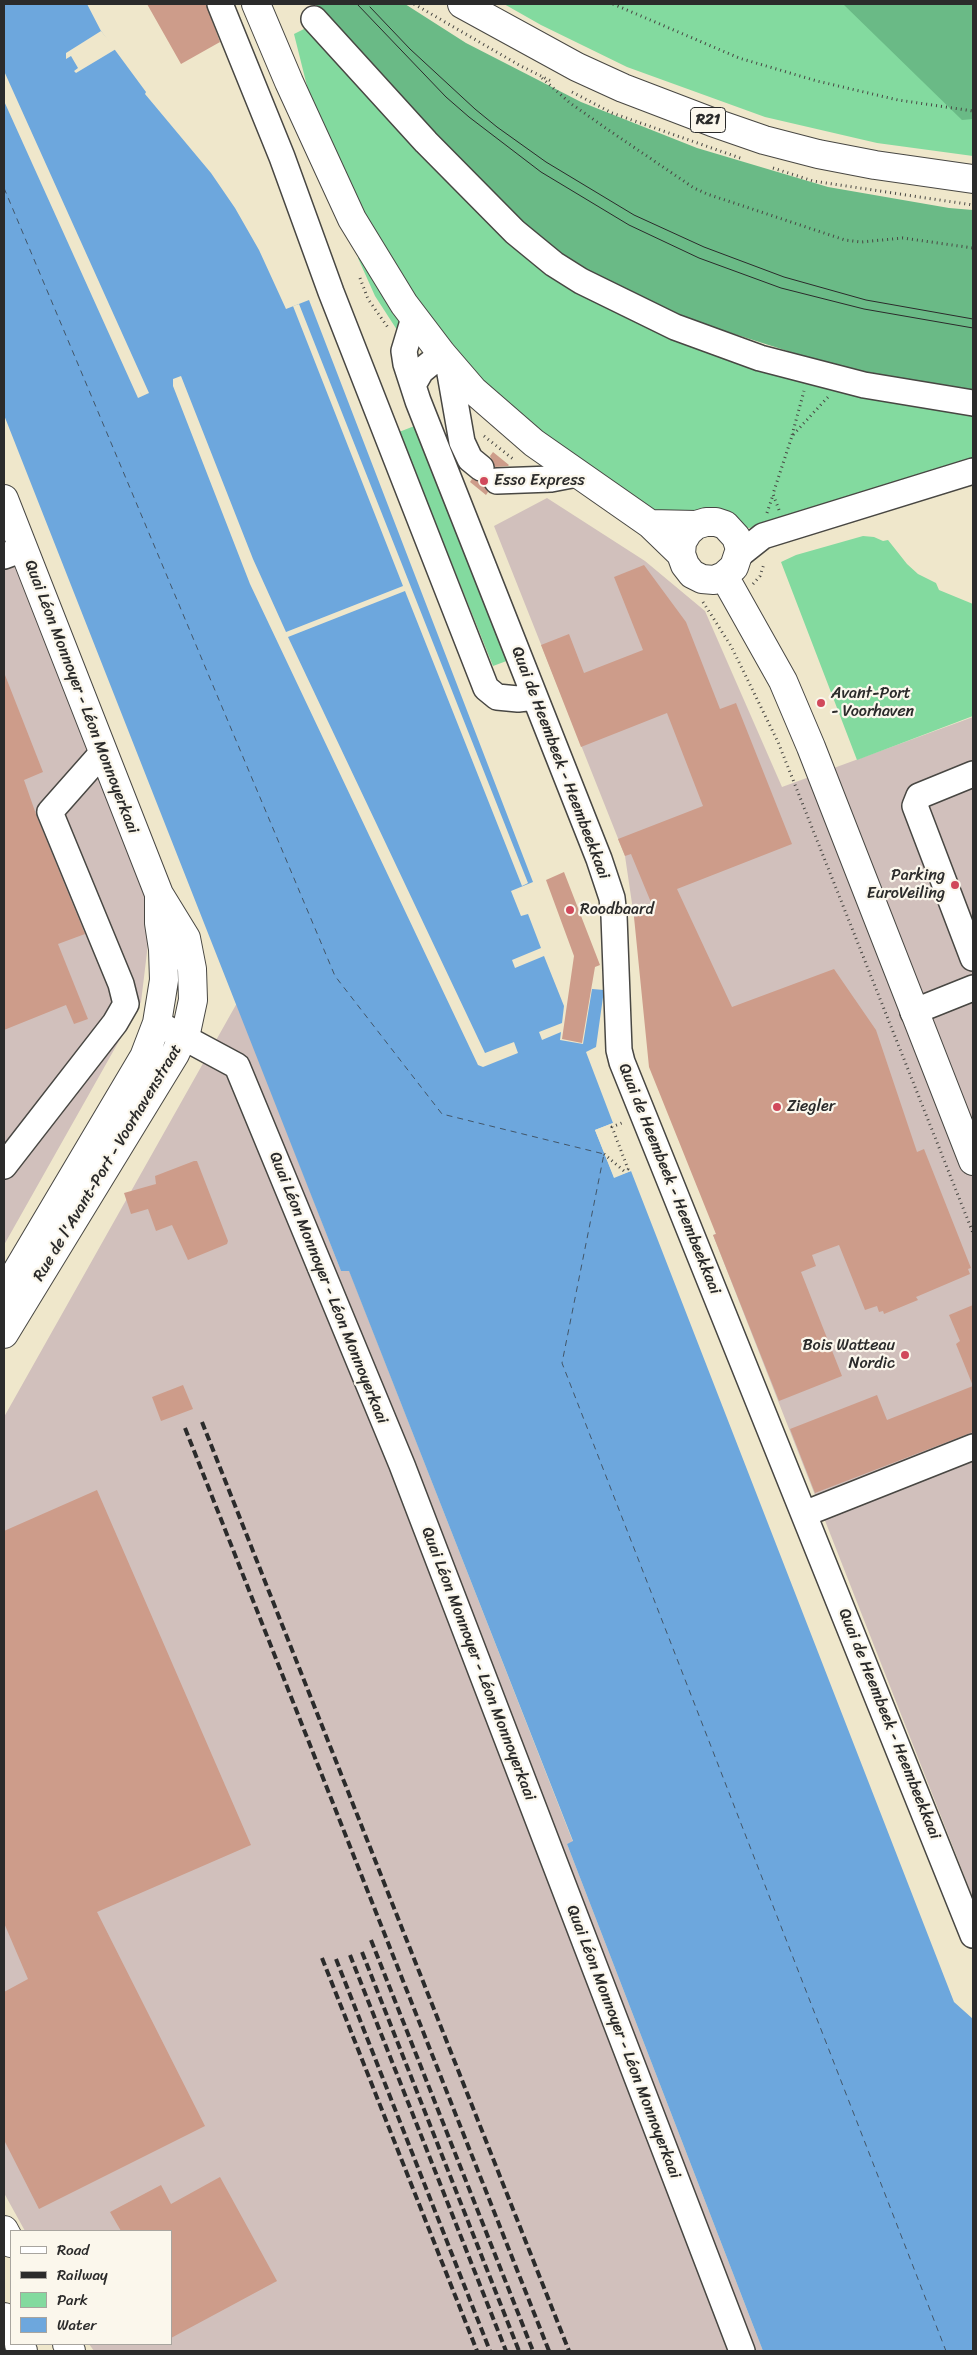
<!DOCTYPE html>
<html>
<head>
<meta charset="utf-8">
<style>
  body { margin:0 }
  #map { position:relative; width:977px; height:2355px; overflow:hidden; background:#efe7cb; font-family:Sriracha,sans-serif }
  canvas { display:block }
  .frame { position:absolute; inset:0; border:5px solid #2b2b2b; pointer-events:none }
  .legend { position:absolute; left:10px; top:2230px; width:162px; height:115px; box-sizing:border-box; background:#fbf7ec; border:1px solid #a8a59f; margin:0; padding:6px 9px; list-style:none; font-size:15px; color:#2b2b2b }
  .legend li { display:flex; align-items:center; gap:10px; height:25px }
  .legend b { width:25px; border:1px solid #a8a59f }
</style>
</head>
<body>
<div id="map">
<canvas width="977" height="2355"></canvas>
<div class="frame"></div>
<ul class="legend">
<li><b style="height:6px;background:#fff"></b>Road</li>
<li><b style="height:6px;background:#2b2b2b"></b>Railway</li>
<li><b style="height:14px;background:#83da9f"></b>Park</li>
<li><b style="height:14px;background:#6da7dd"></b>Water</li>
</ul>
</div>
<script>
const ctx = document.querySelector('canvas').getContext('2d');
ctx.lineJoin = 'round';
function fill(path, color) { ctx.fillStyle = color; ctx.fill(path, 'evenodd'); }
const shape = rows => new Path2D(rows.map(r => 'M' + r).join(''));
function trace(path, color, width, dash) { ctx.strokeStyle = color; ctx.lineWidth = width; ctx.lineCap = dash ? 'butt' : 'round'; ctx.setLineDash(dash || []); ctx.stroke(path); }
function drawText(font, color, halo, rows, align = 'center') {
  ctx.font = font + ' Sriracha,sans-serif'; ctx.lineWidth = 4.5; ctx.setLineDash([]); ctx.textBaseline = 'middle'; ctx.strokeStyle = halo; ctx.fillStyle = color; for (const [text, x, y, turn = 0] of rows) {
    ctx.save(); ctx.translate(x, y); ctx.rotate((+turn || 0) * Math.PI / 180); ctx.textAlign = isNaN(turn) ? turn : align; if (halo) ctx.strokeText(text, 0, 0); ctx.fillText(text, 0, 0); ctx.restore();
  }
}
fill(shape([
  [547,498,645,561,705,611,782,787,973,717,973,1898,713,1235,716,1234,634,917,625,856,494,526],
  [4,514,154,894,141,1002,4,1245],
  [237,1003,341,1271,349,1270,573,1842,567,1844,763,2351,94,2351,89,2344,171,2344,171,2231,25,2231,4,2193,4,1417]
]), '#d1c0bc');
fill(shape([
  [504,4,973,4,973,156,877,143,765,117,627,67,541,25],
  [312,25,639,317,973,409,973,461,759,527,748,528,667,513,651,509,633,502,479,384,389,267,312,106,294,34],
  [362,256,401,316,399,333,375,296,358,258],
  [417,425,512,659,493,666,399,432],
  [863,536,874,537,883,541,888,540,907,564,918,574,936,583,939,590,973,604,973,716,857,760,781,562,796,555]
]), '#83da9f');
fill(shape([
  [315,4,405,4,466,43,581,102,697,148,828,187,949,208,973,210,973,390,867,372,825,363,678,316,609,285,559,254,521,224,352,53],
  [843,4,973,4,973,119,962,120]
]), '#6aba86');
fill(shape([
  [4,4,87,4,101,31,146,92,145,94,211,173,235,208,259,250,286,309,309,300,533,882,511,891,521,916,528,914,541,948,512,960,515,968,544,956,564,1006,562,1023,539,1032,542,1040,561,1032,560,1040,583,1044,592,989,604,990,596,1047,586,1052,613,1123,595,1130,614,1177,631,1171,954,2002,973,2019,973,2351,763,2351,567,1844,573,1841,349,1271,341,1271,4,415]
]), '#6da7dd');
fill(shape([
  [101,31,116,49,76,73,74,71,78,68,71,56,66,59,66,53],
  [4,71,149,393,138,398,4,101],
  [299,304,528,883,522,886,405,591,288,637,485,1053,514,1042,518,1053,483,1067,478,1065,250,584,173,386,173,379,181,376,253,559,286,632,403,586,293,306],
  [613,1123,614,1125,598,1131,607,1153,615,1174,630,1168,631,1171,614,1178,595,1130]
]), '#efe7cb');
trace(shape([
  [4,188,335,976,442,1114,604,1154,562,1363,946,2351]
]), '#425669', 1, [6, 5]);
fill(shape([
  [147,4,206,4,220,42,181,64],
  [493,452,509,465,508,466,495,467,490,456],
  [472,479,483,482,488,492,486,495,470,482],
  [644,565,686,622,720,709,736,703,792,844,677,889,732,1007,834,969,876,1030,917,1152,924,1149,971,1268,968,1269,970,1274,916,1297,918,1300,884,1314,883,1311,879,1312,877,1306,865,1310,839,1245,812,1255,816,1266,801,1272,842,1376,779,1401,713,1235,716,1234,649,1067,634,917,655,912,631,854,625,856,618,839,703,806,667,713,581,747,541,645,569,634,584,673,643,650,614,577],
  [5,675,43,772,24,780,37,817,85,934,58,944,88,1019,74,1024,66,1005,4,1030],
  [564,872,600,965,595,967,582,1043,562,1039,574,956,546,880],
  [194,1161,197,1161,228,1241,227,1244,188,1260,172,1225,156,1231,148,1209,131,1214,124,1193,156,1184,155,1176],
  [973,1305,973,1386,956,1344,960,1341,949,1315],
  [183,1385,193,1409,161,1421,152,1397],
  [973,1386,973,1432,815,1493,790,1429,877,1395,887,1420],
  [97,1490,251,1845,97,1912,205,2126,39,2209,4,2140,4,1992,28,1979,4,1923,4,1531],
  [220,2177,277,2281,171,2338,171,2231,121,2231,110,2212,161,2185,171,2204]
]), '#cd9c8a');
const minor = shape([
  [220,4,282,157,331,292,486,688,497,697,518,699,535,697],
  [314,19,426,142,515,232,554,264,581,281,675,327,760,358,864,385,973,403],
  [414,318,404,351,406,364,418,401,599,859,612,898,614,916,619,1050,622,1062,973,1935],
  [448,362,462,442,470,459,481,468],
  [413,385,421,371,442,354],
  [497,481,551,479,577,474],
  [739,555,763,536,973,471],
  [4,556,23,549],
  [973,774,919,796,915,806,973,958],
  [913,1012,973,988],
  [157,1023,237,1066,402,1465,742,2351],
  [4,1166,115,1023,126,1004,121,984,50,812,103,752],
  [804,1514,973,1447]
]);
const major = shape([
  [256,4,289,82,352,219,404,304,442,354,473,390,534,443,650,524,681,554],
  [462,4,577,67,623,88,712,122,764,140,818,154,875,165,973,179],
  [4,499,159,894,186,938,192,969,193,1000,187,1028,175,1054,4,1334],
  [650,524,696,525,706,522,716,522,725,525,736,537,740,549,734,567,724,576,714,580,702,579,692,574,685,565,681,554,682,542,688,532,696,525],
  [724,576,783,681,811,747,973,1161],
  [4,1293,144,1057,157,1023,164,980,163,949,159,923,159,895],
  [4,2230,11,2243],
  [4,2317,11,2330],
  [19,2344,23,2351],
  [67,2344,71,2351]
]);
trace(minor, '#484743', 28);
trace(major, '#484743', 30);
trace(shape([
  [414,4,519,65,551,81],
  [613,4,739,58,817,81,898,100,973,111],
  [542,78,570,103,607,129,694,188,707,194,845,240,861,242,903,238,973,248],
  [572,92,612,113,743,159],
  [773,168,813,181,973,205],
  [360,278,368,299,389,329],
  [792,435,804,391],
  [484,436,513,459],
  [779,510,773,494,792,436,828,397],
  [767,513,773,495],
  [753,584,760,576,764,564],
  [703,602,731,646,778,742,973,1233],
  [604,1154,624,1171,628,1169,612,1127,624,1122]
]), '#484743', 3, [1, 4]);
trace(minor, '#fff', 25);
trace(major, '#fff', 28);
trace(shape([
  [357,4,446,97,469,117,541,172,629,225,699,258,781,288,864,309,973,328],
  [370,7,410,49,475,109,497,127,546,162,634,215,704,247,784,277,866,300,973,319]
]), '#2b2b2b', 1);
trace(shape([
  [202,1422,569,2351],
  [185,1428,549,2351],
  [371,1940,533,2351],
  [362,1952,519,2351],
  [350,1955,506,2351],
  [322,1958,477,2351],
  [336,1959,490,2351]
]), '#2b2b2b', 4, [8, 4]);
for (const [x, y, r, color] of [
  [484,481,5,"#d1495b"],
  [821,703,5,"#d1495b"],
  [955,885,5,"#d1495b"],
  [570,910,5,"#d1495b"],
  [777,1107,5,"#d1495b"],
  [905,1355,5,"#d1495b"]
]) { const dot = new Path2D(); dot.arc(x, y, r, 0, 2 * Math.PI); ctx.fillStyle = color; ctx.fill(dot); trace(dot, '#fbf7ec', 2); }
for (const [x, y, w] of [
  [708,120,35]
]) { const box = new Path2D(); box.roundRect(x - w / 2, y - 12.5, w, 25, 4); ctx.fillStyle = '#fbf7ec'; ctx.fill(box); trace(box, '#2b2b2b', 1); }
drawText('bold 15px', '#2b2b2b', null, [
  ["R21",708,120]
]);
drawText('16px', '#2b2b2b', '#fbf7ec', [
  ["Esso Express",494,481],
  ["Avant-Port",831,694],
  ["- Voorhaven",831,712],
  ["Parking",945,876,"right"],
  ["EuroVeiling",945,894,"right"],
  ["Roodbaard",580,910],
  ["Ziegler",787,1107],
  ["Bois Watteau",895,1346,"right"],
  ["Nordic",895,1364,"right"]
], 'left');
drawText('16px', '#2b2b2b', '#fbf7ec', [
  ["Quai Léon Monnoyer - Léon Monnoyerkaai",81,697,69],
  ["Quai de Heembeek - Heembeekkaai",560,763,69],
  ["Rue de l'Avant-Port - Voorhavenstraat",108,1163,-59],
  ["Quai de Heembeek - Heembeekkaai",669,1179,68],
  ["Quai Léon Monnoyer - Léon Monnoyerkaai",328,1288,68],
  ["Quai Léon Monnoyer - Léon Monnoyerkaai",478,1664,69],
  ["Quai de Heembeek - Heembeekkaai",889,1724,68],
  ["Quai Léon Monnoyer - Léon Monnoyerkaai",623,2042,69]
]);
</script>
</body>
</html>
